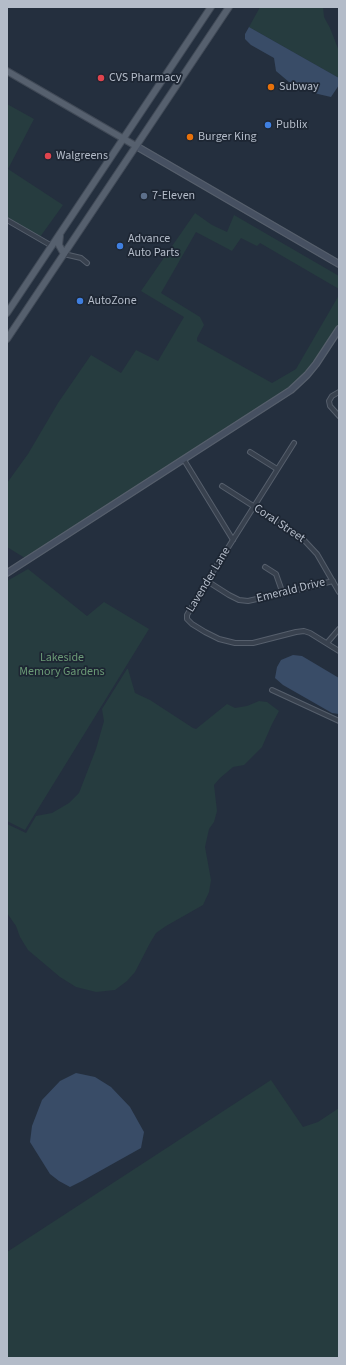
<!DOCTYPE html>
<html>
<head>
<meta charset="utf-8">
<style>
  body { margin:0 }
  #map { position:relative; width:346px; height:1365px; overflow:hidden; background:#242f3e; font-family:"Source Sans 3",sans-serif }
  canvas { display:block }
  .frame { position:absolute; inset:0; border:8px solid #b4bcc9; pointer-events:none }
</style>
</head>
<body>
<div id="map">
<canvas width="346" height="1365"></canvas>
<div class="frame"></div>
</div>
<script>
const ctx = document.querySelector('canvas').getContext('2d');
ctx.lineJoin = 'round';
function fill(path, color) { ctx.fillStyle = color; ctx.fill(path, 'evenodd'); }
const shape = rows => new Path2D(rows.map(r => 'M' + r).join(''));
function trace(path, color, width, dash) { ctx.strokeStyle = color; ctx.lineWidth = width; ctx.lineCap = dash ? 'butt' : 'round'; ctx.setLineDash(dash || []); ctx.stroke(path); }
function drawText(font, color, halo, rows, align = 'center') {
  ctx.font = font + ' "Source Sans 3",sans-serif'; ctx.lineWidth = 3.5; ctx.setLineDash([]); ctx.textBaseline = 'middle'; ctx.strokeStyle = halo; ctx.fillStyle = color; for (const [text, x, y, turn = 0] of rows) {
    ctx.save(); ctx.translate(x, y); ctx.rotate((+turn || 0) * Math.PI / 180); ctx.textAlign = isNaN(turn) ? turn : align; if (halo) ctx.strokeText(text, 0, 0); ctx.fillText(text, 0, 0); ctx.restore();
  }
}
fill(shape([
  [260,7,323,7,324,17,330,28,339,51,339,78,249,27],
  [7,104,34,119,8,169,63,205,40,237,7,217],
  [195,213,212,225,227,232,234,215,339,276,339,289,260,243,257,246,241,238,232,251,196,232,161,293,200,317,204,325,197,338,197,341,272,383,296,369,339,295,339,324,314,362,305,373,289,388,25,558,7,547,7,483,28,454,58,403,91,355,121,373,136,350,158,361,184,317,141,291],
  [28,569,87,616,104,602,149,629,25,830,7,821,7,581],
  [127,669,128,669,135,693,150,700,193,728,196,729,227,704,235,708,247,706,259,701,267,702,279,711,272,724,262,747,244,765,233,767,220,778,214,785,217,811,214,822,209,829,205,847,211,880,209,892,203,905,166,926,156,933,150,943,135,972,127,981,115,990,96,992,76,987,60,977,28,950,20,937,16,926,7,913,7,824,26,833,36,816,52,813,69,803,79,793,96,749,104,721,102,709],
  [271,1080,303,1127,318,1122,339,1108,339,1358,7,1358,7,1252]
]), '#263c3f');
fill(shape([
  [249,27,339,78,339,85,331,97,318,94,289,82,276,71,274,58,251,45,245,39,245,34],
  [293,655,302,656,339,678,339,714,332,713,283,685,275,678,277,667,281,660],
  [76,1073,95,1077,111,1087,130,1107,144,1132,141,1148,82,1181,70,1187,59,1181,50,1174,30,1142,32,1126,42,1100,60,1081]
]), '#394c67');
const street = shape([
  [7,220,52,246],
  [64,254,81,258,87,263],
  [339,392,332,396,329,401,330,406,339,416],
  [294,443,207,581,187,615,187,619,192,624,205,632,219,639,235,643,253,643,296,632,304,631,310,633,339,651],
  [250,452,277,469],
  [184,460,233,540],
  [222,486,272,518,303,539,317,554,339,592],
  [265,567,276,574,283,594],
  [207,581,229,595,239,600,248,601,301,589,333,581],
  [327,643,339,629],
  [272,690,339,721]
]);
const secondary = shape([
  [136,146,339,264],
  [7,573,291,390,307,375,316,364,339,329]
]);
const primary = shape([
  [7,71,136,146],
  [60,236,59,245,64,254],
  [7,313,211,7],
  [7,339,229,7]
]);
trace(street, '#565f6c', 6);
trace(secondary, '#565f6c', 8);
trace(primary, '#414a57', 8);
trace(street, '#38414e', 4);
trace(secondary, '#465061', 5.5);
trace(primary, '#56606e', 6);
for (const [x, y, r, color] of [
  [101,78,4,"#e0444e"],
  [271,87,4,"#e8710a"],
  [268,125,4,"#3f7fe0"],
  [190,137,4,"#e8710a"],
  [48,156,4,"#e0444e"],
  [144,196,4,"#5c6f8a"],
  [120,246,4,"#3f7fe0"],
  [80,301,4,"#3f7fe0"]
]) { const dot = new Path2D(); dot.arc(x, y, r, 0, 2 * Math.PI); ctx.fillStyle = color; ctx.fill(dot); trace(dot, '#1d2633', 1.5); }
drawText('12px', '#b4bcc9', '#1d2633', [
  ["CVS Pharmacy",109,78],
  ["Subway",279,87],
  ["Publix",276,125],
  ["Burger King",198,137],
  ["Walgreens",56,156],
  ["7-Eleven",152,196],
  ["Advance",128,239],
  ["Auto Parts",128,253],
  ["AutoZone",88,301]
], 'left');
drawText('12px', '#b4bcc9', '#1d2633', [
  ["Coral Street",279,524,34],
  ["Lavender Lane",209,580,-59],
  ["Emerald Drive",291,591,-14]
]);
drawText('12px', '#6b9a76', '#1d2633', [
  ["Lakeside",62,658],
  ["Memory Gardens",62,672]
]);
</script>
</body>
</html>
